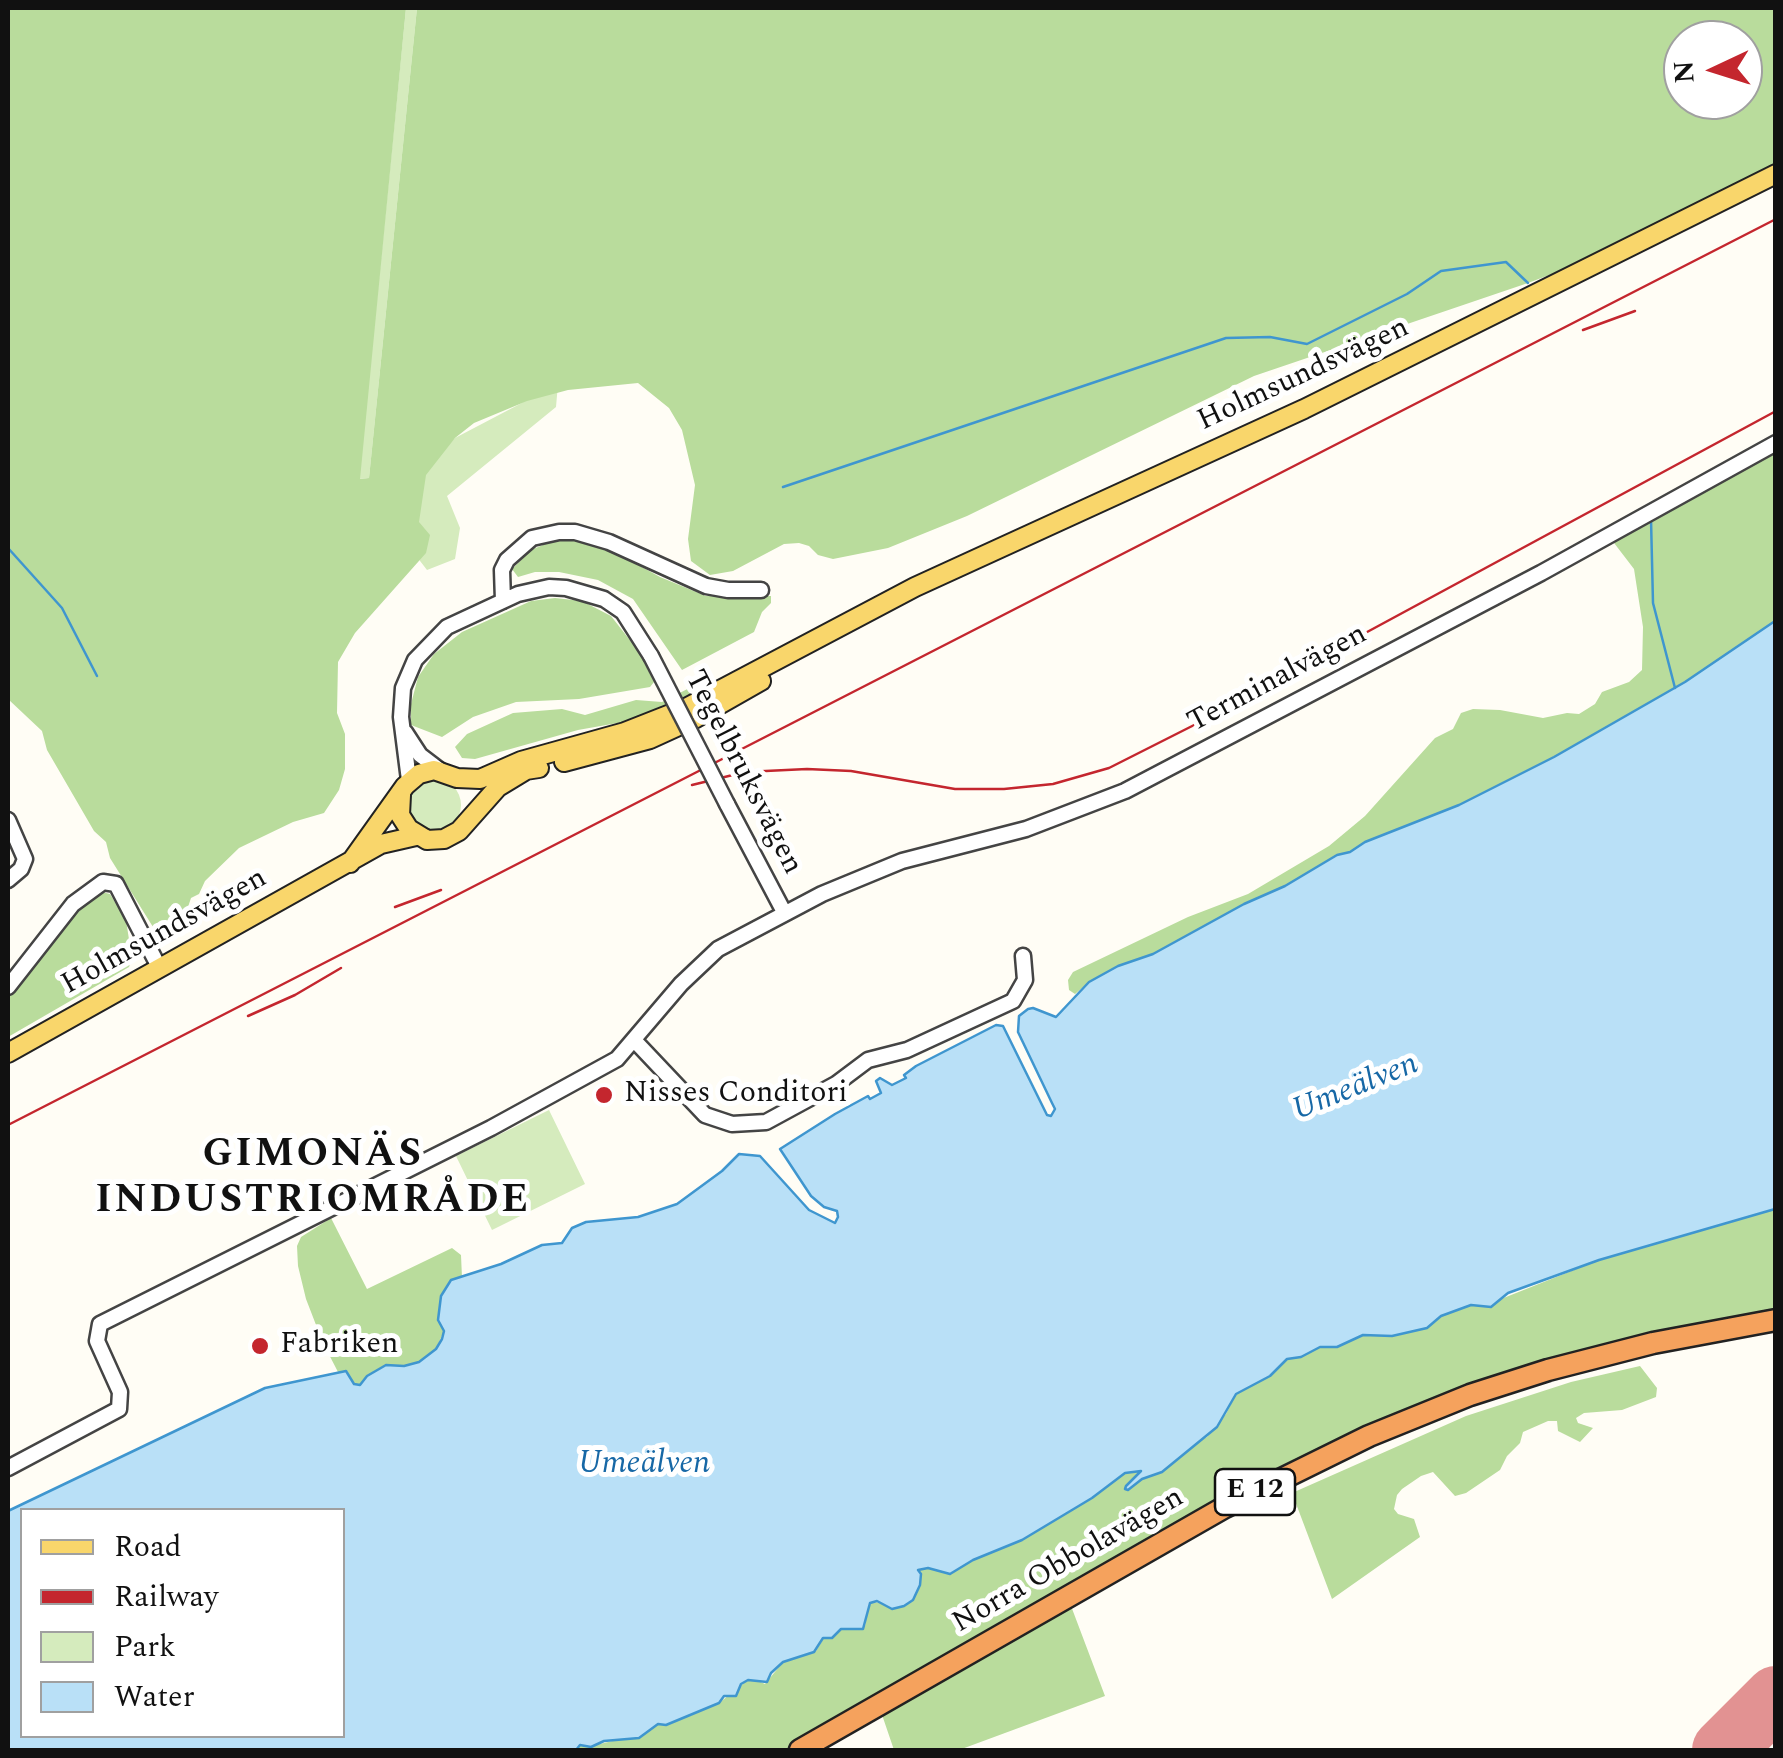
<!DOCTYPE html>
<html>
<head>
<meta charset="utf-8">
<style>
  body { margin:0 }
  #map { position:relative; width:1783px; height:1758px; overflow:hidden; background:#fffdf5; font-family:Spectral,serif }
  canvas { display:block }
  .frame { position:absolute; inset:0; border:10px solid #111; pointer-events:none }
  .legend { position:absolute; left:20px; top:1508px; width:325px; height:230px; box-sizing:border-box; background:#fff; border:2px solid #a0a0a0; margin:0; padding:12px 18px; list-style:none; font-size:30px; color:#111 }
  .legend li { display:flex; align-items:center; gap:20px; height:50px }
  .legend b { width:50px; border:2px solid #a0a0a0 }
  .north { position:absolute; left:1663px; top:20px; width:100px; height:100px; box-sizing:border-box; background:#fff; border:2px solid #a0a0a0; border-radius:50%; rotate:266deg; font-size:28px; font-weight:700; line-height:40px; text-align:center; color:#111 }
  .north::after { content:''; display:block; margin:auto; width:35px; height:45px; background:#c4262e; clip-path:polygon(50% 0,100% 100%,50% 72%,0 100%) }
</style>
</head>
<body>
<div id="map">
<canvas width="1783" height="1758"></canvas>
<div class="frame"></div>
<ul class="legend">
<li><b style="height:12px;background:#f9d66b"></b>Road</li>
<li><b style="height:12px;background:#c4262e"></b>Railway</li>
<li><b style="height:28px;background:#d5ebbd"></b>Park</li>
<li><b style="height:28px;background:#b9e0f7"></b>Water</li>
</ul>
<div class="north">N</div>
</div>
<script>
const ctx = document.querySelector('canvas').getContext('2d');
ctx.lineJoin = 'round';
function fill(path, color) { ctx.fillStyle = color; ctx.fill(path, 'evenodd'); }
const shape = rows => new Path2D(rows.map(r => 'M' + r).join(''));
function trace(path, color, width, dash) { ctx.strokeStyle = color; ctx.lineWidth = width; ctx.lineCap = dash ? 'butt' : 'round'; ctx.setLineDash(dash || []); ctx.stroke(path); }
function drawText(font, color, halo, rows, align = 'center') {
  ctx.font = font + ' Spectral,serif'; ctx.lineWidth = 10; ctx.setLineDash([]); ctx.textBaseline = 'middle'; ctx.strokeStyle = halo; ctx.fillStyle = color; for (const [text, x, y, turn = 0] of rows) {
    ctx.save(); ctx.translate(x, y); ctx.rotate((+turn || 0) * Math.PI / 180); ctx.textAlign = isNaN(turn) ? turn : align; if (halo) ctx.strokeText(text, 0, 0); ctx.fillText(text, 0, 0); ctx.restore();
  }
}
fill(shape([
  [406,8,417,8,369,478,359,479],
  [558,384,556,407,447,496,460,528,455,559,427,570,377,505,455,438],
  '407 805a27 27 0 1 1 54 0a27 27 0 1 1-54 0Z',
  [549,1110,585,1184,492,1230,456,1156]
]), '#d5ebbd');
fill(shape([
  [8,8,406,8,360,479,369,478,417,8,1775,8,1775,174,1661,233,1528,283,1254,376,967,516,888,548,833,559,818,555,809,546,799,543,784,544,733,571,710,575,691,561,688,539,695,485,682,430,669,408,638,383,568,390,527,401,474,423,455,438,426,475,419,522,430,535,426,553,355,633,338,662,337,713,345,734,345,769,339,790,324,813,293,822,239,848,205,881,199,894,191,898,187,910,188,927,165,935,153,927,110,858,106,842,94,831,47,750,42,731,8,699],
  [1683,40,1743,40,1743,100,1683,100],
  [1775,451,1775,621,1685,682,1554,757,1459,805,1365,842,1351,852,1337,855,1285,886,1244,904,1153,954,1117,966,1089,982,1075,994,1069,990,1068,980,1073,972,1188,917,1248,894,1329,846,1365,816,1435,738,1453,729,1461,713,1473,709,1500,710,1543,718,1567,713,1579,714,1595,704,1602,692,1629,682,1642,670,1643,627,1634,569,1611,539],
  [562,537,597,542,660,577,706,596,771,596,771,603,762,612,754,632,682,670,633,599,598,580,559,572,535,572,518,577,512,569,531,550],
  [555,598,582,601,611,616,640,653,654,682,650,687,579,699,516,702,473,717,442,737,411,725,411,704,418,677,434,654,462,632,531,601],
  [705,680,706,690,670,709,623,722,578,730,475,759,462,758,455,747,467,734,513,713,562,709,585,715,636,700,662,702],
  [98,891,110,894,126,920,132,959,129,967,8,1037,8,993,73,911],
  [1775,1209,1775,1320,1711,1330,1404,1421,1068,1598,1105,1696,959,1750,894,1750,879,1706,800,1750,577,1750,580,1745,587,1747,642,1734,658,1724,690,1716,719,1703,748,1680,754,1679,765,1684,783,1662,816,1651,824,1638,832,1638,841,1629,859,1630,865,1626,869,1603,913,1600,920,1585,917,1570,928,1568,951,1574,973,1560,1022,1540,1092,1498,1125,1473,1141,1471,1126,1486,1162,1472,1192,1445,1207,1437,1226,1414,1236,1394,1287,1359,1301,1357,1320,1347,1337,1347,1363,1335,1392,1336,1427,1328,1442,1316,1471,1304,1496,1301,1599,1260],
  [331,1218,367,1289,452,1248,461,1255,462,1278,451,1280,442,1296,438,1320,444,1331,436,1349,419,1362,404,1366,386,1365,367,1376,360,1385,354,1384,347,1371,338,1372,323,1343,306,1299,298,1266,297,1246,301,1237],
  [1640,1366,1657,1388,1656,1397,1622,1410,1584,1413,1576,1418,1578,1423,1593,1428,1580,1442,1558,1431,1557,1421,1548,1421,1523,1432,1520,1443,1507,1456,1500,1470,1466,1493,1455,1496,1433,1472,1421,1476,1402,1489,1397,1495,1394,1509,1398,1514,1414,1519,1420,1537,1332,1599,1292,1493,1466,1416,1571,1382]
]), '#b9dc9c');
const water = shape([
  [1775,621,1775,1209,1599,1260,1508,1293,1491,1307,1471,1305,1441,1316,1427,1328,1392,1336,1363,1335,1337,1347,1320,1347,1301,1357,1287,1359,1270,1376,1236,1394,1217,1427,1162,1472,1142,1479,1128,1490,1125,1489,1126,1486,1141,1471,1125,1473,1092,1498,1022,1540,973,1560,950,1574,928,1568,918,1570,921,1574,920,1585,913,1600,904,1606,892,1609,877,1601,870,1603,863,1629,841,1629,832,1638,823,1638,814,1652,783,1662,771,1673,767,1682,748,1680,741,1684,736,1696,724,1696,719,1703,666,1725,658,1724,639,1738,604,1741,591,1747,580,1745,576,1750,8,1750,8,1511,265,1388,346,1371,354,1384,360,1385,367,1376,386,1365,404,1366,419,1362,436,1349,442,1339,444,1331,438,1320,441,1296,451,1280,501,1264,542,1245,562,1243,572,1228,586,1222,638,1217,677,1204,722,1171,739,1154,760,1156,809,1210,835,1223,838,1217,837,1211,824,1207,811,1196,780,1149,835,1114,868,1096,870,1099,881,1093,876,1081,880,1078,892,1085,906,1078,904,1075,916,1066,996,1025,1003,1026,1047,1115,1051,1116,1055,1109,1052,1103,1018,1032,1019,1016,1028,1009,1033,1008,1056,1017,1089,982,1118,966,1153,954,1244,904,1285,886,1337,855,1350,852,1365,842,1459,805,1554,757,1685,682,1775,621],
  [22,1510,342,1510,342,1736,22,1736,22,1510]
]);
fill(water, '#b9e0f7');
trace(water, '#3f96cf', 2.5);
trace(shape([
  [783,487,1226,338,1270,337,1307,344,1407,294,1441,271,1506,262,1528,283],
  [1651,519,1653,603,1675,688],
  [8,548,62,608,97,676]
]), '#3f96cf', 2.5);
trace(shape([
  [1723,1750,1776,1697]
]), '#e29292', 62);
const minor = shape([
  [503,601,502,570,507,560,532,538,559,532,575,532,609,542,706,586,728,590,761,590],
  [405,732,420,755,441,771],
  [409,780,401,717,403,688,415,660,447,627,518,594,549,587,566,588,604,599,623,612,651,656],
  [727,804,784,912],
  [8,820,25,859,21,869,8,880],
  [8,987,73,904,103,882,116,884,159,967],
  [635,1041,705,1115,732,1124,766,1122,836,1084,868,1060,907,1050,1013,1001,1025,980,1023,956],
  [8,1468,119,1409,120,1392,97,1341,100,1324,491,1128,617,1059,681,984,718,949,822,894,902,861,1026,829,1125,791,1541,573,1776,443]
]);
const major = shape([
  [564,762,650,739,696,718,761,681],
  [401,795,400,815,409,829,427,840,444,839,459,831,498,787,526,770,539,768],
  [350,863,405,786,419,774,434,770,457,778,480,779,521,761,625,732,686,708,915,587,1304,409,1776,174],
  [8,1053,381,844,416,836]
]);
const highway = shape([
  [800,1750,1225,1507,1369,1436,1470,1395,1548,1370,1653,1343,1776,1320]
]);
trace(minor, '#444', 19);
trace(major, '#222', 22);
trace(highway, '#222', 25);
trace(minor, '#fff', 14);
trace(major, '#f9d66b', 18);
trace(highway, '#f5a25d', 20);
trace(shape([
  [1583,330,1635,311],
  [692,785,745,772,807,769,851,771,955,789,1004,789,1053,784,1109,768,1208,718,1776,411],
  [395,907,441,890],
  [248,1016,295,995,341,968],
  [8,1125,1776,219]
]), '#c4262e', 2.5);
const minorBridge = shape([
  [651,656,727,804]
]);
trace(minorBridge, '#444', 19, []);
trace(minorBridge, '#fff', 14);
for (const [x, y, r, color] of [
  [604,1095,10,"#c4262e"],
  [260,1346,10,"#c4262e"]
]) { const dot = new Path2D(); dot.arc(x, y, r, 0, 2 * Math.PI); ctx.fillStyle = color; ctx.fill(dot); trace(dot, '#fff', 4); }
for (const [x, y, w] of [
  [1255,1492,80]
]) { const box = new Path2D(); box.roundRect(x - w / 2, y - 23, w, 46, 8); ctx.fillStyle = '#fff'; ctx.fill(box); trace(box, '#111', 2.5); }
drawText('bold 28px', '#111', null, [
  ["E 12",1255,1492]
]);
drawText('30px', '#111', '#fff', [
  ["Holmsundsvägen",1304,376,-25],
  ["Terminalvägen",1278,680,-28],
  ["Tegelbruksvägen",742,773,63],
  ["Holmsundsvägen",165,933,-29],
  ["Norra Obbolavägen",1069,1562,-30]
]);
drawText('30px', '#111', '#fff', [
  ["Nisses Conditori",624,1095],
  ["Fabriken",280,1346]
], 'left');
drawText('italic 32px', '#1768a6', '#fff', [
  ["Umeälven",1356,1089,-22],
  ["Umeälven",644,1466]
]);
ctx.letterSpacing = '2.5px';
drawText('bold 40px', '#111', '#fff', [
  ["GIMONÄS",313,1157],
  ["INDUSTRIOMRÅDE",313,1203]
]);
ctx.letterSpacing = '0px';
</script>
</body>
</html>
